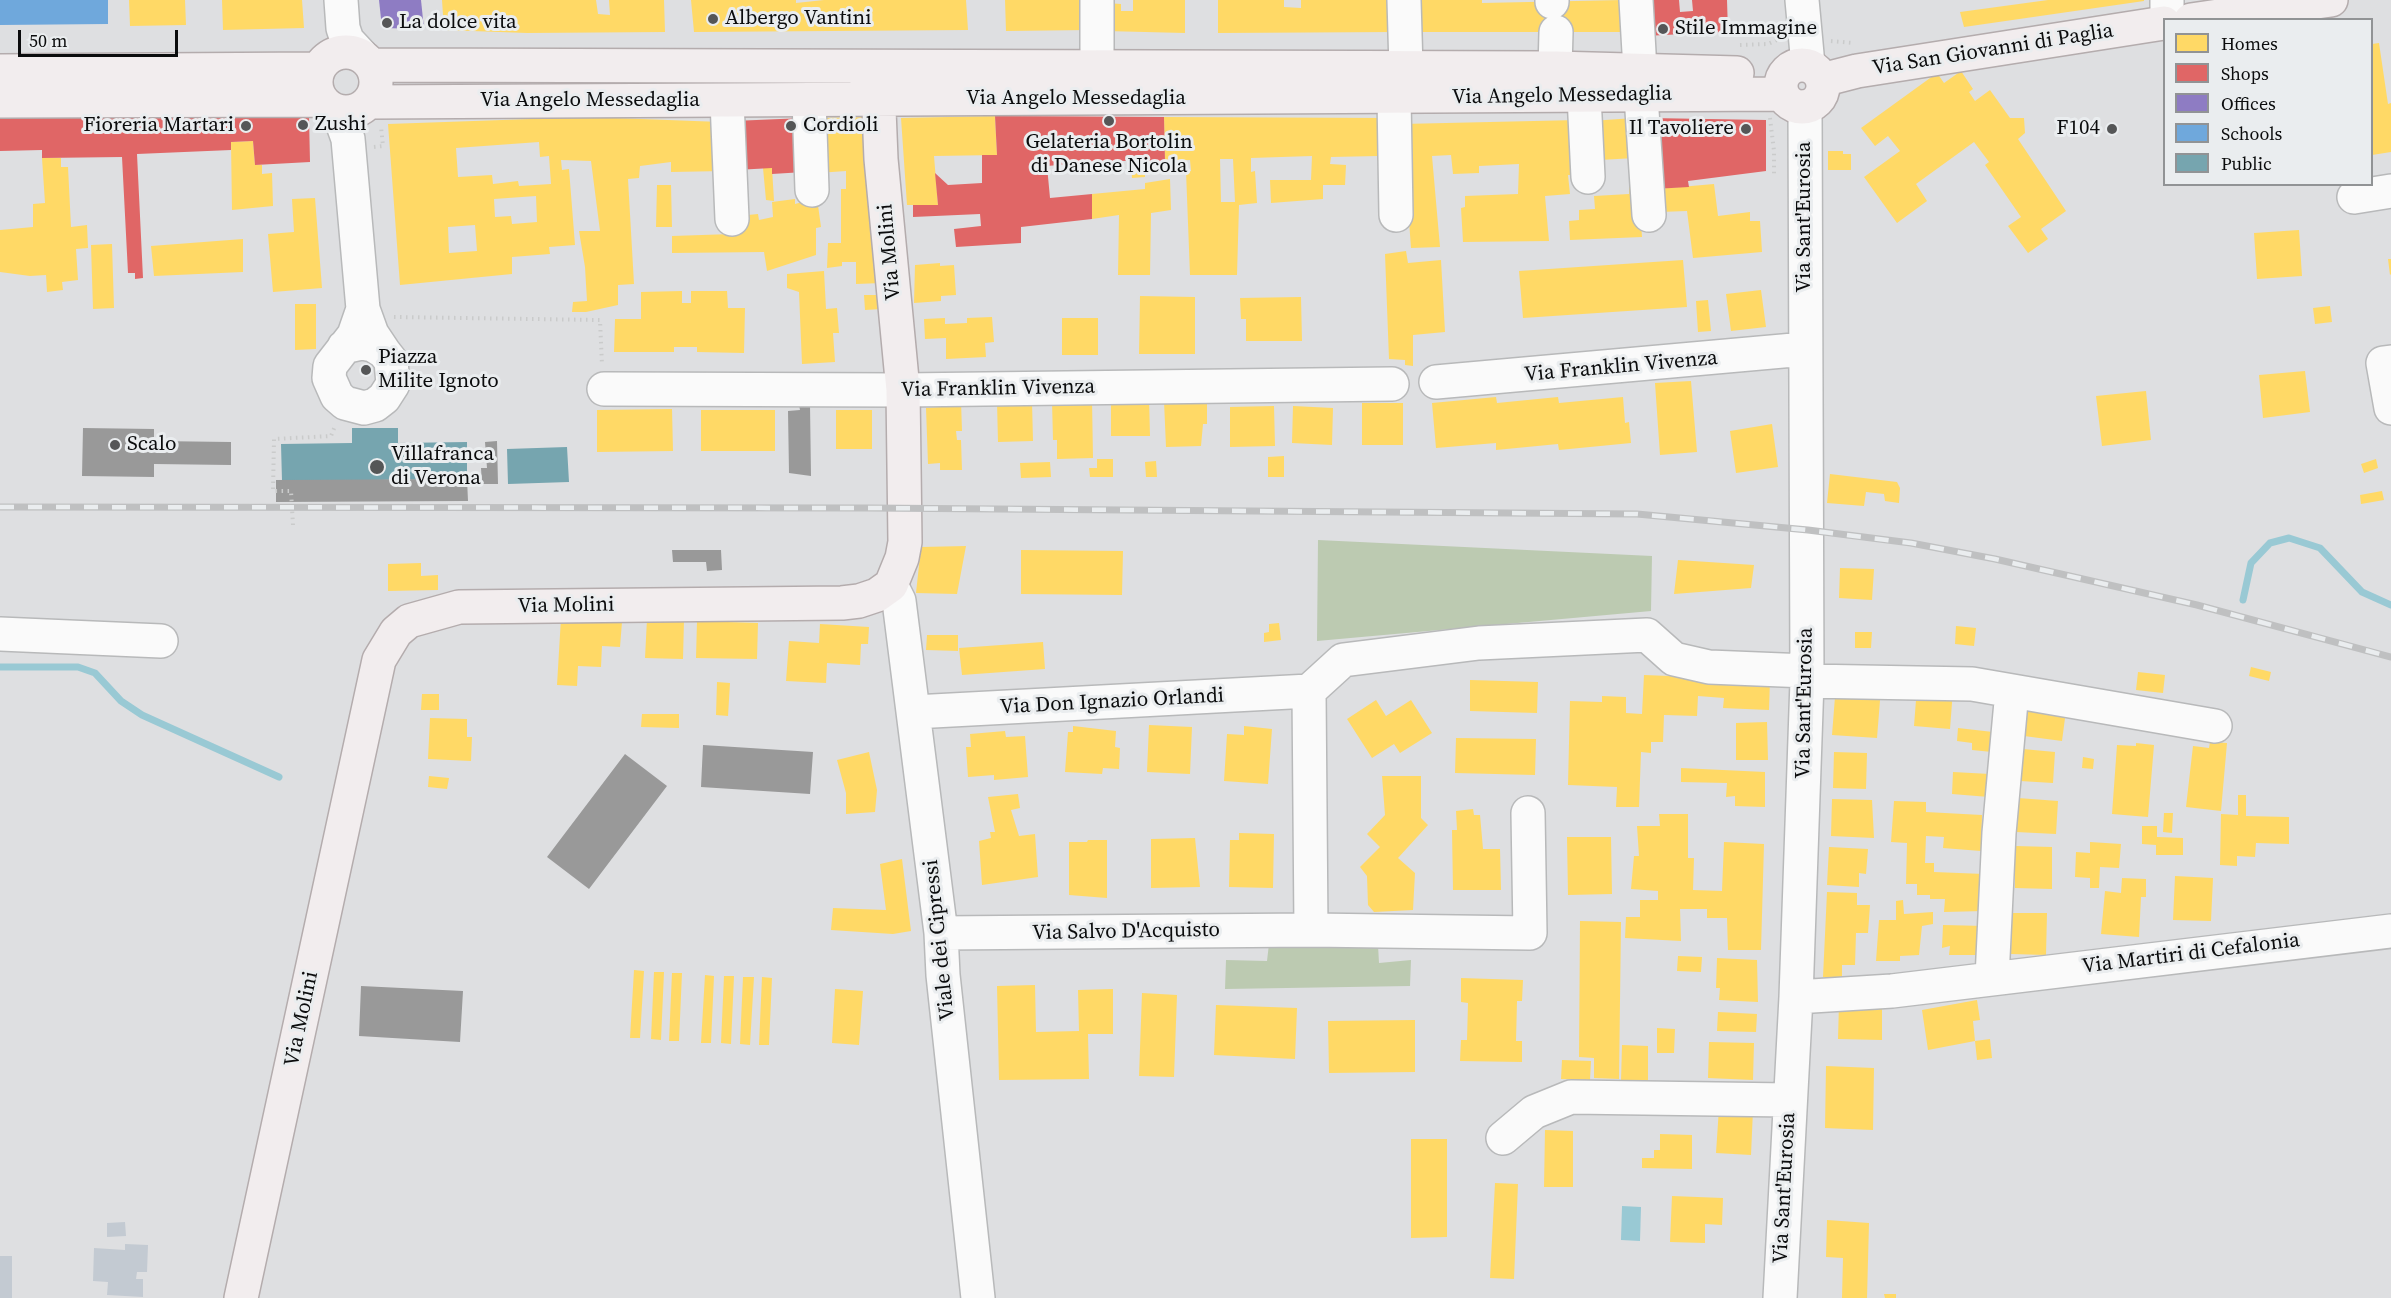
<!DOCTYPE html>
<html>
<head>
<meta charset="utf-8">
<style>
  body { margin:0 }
  #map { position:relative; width:2391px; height:1298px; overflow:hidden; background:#dedfe1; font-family:"Source Serif 4",serif }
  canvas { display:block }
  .legend { position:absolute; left:2163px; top:18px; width:210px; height:168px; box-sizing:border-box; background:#eaedef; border:2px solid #919395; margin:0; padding:8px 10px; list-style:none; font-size:18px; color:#0b0c0d }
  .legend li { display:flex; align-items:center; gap:12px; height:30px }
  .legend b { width:30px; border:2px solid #919395 }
  .scale { position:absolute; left:18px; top:30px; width:160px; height:27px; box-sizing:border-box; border:3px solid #0b0c0d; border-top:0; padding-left:8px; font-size:18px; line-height:21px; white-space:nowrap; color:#0b0c0d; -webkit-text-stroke:4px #eaedef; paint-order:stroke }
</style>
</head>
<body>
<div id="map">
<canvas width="2391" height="1298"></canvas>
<ul class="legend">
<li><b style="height:16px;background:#ffd966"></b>Homes</li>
<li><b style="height:16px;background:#e06666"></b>Shops</li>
<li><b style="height:16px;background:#8e7cc3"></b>Offices</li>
<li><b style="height:16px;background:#6fa8dc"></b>Schools</li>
<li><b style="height:16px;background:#76a5af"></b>Public</li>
</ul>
<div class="scale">50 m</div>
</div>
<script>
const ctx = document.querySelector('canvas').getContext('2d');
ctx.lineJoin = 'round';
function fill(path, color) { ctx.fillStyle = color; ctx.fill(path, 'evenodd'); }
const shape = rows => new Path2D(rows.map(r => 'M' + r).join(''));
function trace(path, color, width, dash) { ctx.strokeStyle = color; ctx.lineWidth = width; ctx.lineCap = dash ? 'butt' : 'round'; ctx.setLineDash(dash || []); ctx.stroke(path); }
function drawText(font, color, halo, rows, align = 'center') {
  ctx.font = font + ' "Source Serif 4",serif'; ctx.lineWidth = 6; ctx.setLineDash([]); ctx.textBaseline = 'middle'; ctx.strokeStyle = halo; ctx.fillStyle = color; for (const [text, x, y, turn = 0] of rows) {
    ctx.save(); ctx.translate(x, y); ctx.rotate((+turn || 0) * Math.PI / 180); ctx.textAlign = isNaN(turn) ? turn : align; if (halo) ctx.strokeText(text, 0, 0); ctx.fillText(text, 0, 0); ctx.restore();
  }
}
fill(shape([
  [1318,540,1652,556,1651,611,1317,641],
  [1269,944,1378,945,1379,963,1411,960,1410,986,1225,989,1226,960,1267,961]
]), '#bccab1');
fill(shape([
  [1622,1206,1641,1207,1640,1241,1621,1240]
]), '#99c9d4');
fill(shape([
  [129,0,185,0,186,25,130,26],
  [222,0,302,0,304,28,223,30],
  [442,0,596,0,598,14,610,15,609,0,664,0,665,32,527,33,444,30],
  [691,0,796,0,796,3,824,0,966,0,968,30,694,32],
  [1005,0,1088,0,1089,30,1006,31],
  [1133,0,1185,0,1185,33,1105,31,1106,3,1121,4,1121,11,1133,11],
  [1218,0,1284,0,1284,7,1301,8,1301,0,1396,0,1396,32,1218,33],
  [1411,0,1482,0,1482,3,1622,0,1629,32,1412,32],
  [2048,0,2144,0,2144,1,1964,27,1960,12],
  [2379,43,2388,104,2391,103,2391,152,2372,155,2372,44],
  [1961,71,1973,89,1969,92,1975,101,1990,90,2010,118,2024,118,2025,133,2018,139,2066,211,2041,229,2048,239,2028,253,2008,226,2021,217,1985,165,1989,162,1974,142,1916,184,1927,201,1897,223,1864,177,1900,151,1888,136,1875,146,1861,128,1937,73,1944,83],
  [995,116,997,155,934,156,938,205,907,205,901,118],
  [588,117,721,122,724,171,671,172,671,162,640,166,639,178,628,179,634,284,618,285,618,305,586,312,572,312,573,302,587,301,585,267,579,231,600,231,591,161,561,160,562,170,569,169,575,245,549,247,550,254,512,257,512,274,400,285,388,124],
  [539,142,540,157,549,156,551,184,519,186,518,181,493,184,492,175,458,177,456,148],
  [536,196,537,222,512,224,511,216,495,217,494,199],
  [475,225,477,251,449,253,448,227],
  [873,117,882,283,856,284,856,262,842,262,842,266,827,268,828,243,841,243,841,189,846,189,846,171,818,173,817,118],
  [1164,117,1386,118,1378,156,1331,157,1330,164,1346,165,1345,185,1323,185,1323,199,1271,203,1270,180,1311,180,1312,156,1251,158,1251,172,1255,171,1257,203,1239,205,1237,275,1190,275,1186,171,1191,171,1190,160,1165,161],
  [1220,159,1233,159,1235,202,1221,202],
  [1634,118,1635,158,1600,160,1591,121],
  [1578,120,1580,175,1568,175,1570,194,1545,196,1549,241,1463,242,1461,208,1465,207,1465,196,1518,194,1519,164,1479,166,1479,173,1453,174,1451,155,1432,156,1440,247,1411,248,1402,124],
  [253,141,255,165,262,165,262,174,272,173,273,206,232,210,231,142],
  [1828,151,1843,151,1843,154,1851,154,1851,170,1828,170],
  [42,158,61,158,61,167,68,167,71,227,87,225,88,248,76,249,78,280,62,282,63,290,47,292,46,275,30,276,0,272,0,230,33,227,33,204,45,203],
  [1131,161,1144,161,1145,177,1132,178],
  [763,168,772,168,774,201,766,200],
  [1170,179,1171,210,1151,213,1150,275,1118,275,1119,215,1092,219,1092,194,1145,189,1145,183],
  [1638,182,1642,237,1570,240,1569,221,1579,220,1579,210,1595,209,1594,196,1629,194,1629,183],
  [1714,184,1718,216,1750,212,1750,221,1760,221,1762,252,1693,258,1687,211,1659,212,1657,189],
  [657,185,671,185,672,227,656,227],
  [315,198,322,288,273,292,268,234,294,232,292,199],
  [817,198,821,227,816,228,816,255,767,271,764,252,672,253,672,236,732,234,733,224,749,224,748,215,758,214,759,220,773,217,772,202,795,199,795,204],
  [2299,230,2302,276,2257,279,2254,233],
  [243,239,243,272,154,276,151,246],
  [112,244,114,308,93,309,91,245],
  [1406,251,1408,263,1441,260,1445,332,1413,335,1413,366,1405,365,1405,360,1389,359,1385,254],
  [2388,259,2391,259,2391,274,2390,275],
  [1683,260,1687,307,1523,318,1519,271],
  [940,263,940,266,954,265,956,295,941,296,941,301,914,303,915,265],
  [824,271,826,309,837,308,839,333,833,333,835,362,802,364,799,292,787,288,787,274],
  [1761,290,1766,327,1731,331,1726,294],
  [682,291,682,303,691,303,691,291,727,291,728,308,745,308,744,353,697,352,697,347,674,347,674,352,614,352,615,319,641,319,641,292],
  [864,295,880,295,881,309,865,310],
  [1140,296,1195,297,1195,354,1139,354],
  [1301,297,1302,341,1246,341,1246,319,1241,319,1240,298],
  [1708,300,1711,331,1698,332,1696,301],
  [295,304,316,304,316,349,295,350],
  [2330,306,2332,322,2315,324,2313,308],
  [992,317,994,342,985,343,986,357,946,359,946,338,925,339,924,319,945,318,945,324,967,323,967,318],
  [1062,318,1098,318,1098,355,1062,355],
  [2305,371,2310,412,2263,418,2259,375],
  [1691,381,1697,452,1660,455,1655,383],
  [2146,391,2151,440,2102,446,2096,396],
  [1149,397,1150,436,1111,436,1111,403],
  [1496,397,1497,403,1558,397,1559,403,1623,397,1625,423,1629,422,1631,443,1559,450,1558,444,1496,450,1496,443,1436,448,1432,403],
  [1092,400,1093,458,1057,459,1057,440,1053,440,1052,401],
  [1207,400,1207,424,1203,424,1201,446,1166,447,1164,401],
  [939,401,961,401,962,431,956,431,957,440,961,440,962,470,940,470,940,463,928,464,926,408,939,407],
  [997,402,1032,402,1033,441,998,442],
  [1362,403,1403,403,1403,445,1362,445],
  [1274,406,1275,446,1230,447,1230,407],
  [1293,406,1333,408,1332,445,1292,443],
  [672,409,673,451,597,452,597,410],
  [701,410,775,410,775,451,701,451],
  [836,410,872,410,872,449,836,449],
  [1772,424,1778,467,1736,473,1730,431],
  [1284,456,1284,477,1268,477,1268,457],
  [1097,459,1113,459,1113,477,1090,477,1089,468,1097,468],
  [2376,459,2378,468,2364,473,2361,464],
  [1156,461,1157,477,1146,477,1145,462],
  [1050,462,1051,477,1021,478,1020,463],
  [1830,474,1897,482,1900,488,1899,503,1885,501,1884,494,1866,492,1864,506,1827,503],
  [2382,491,2384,500,2361,504,2360,495],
  [966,546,957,594,916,593,921,547],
  [1021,550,1123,551,1122,595,1021,594],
  [1678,560,1754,565,1751,588,1674,594],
  [421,563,421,576,438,575,438,590,388,591,388,564],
  [1840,568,1874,569,1872,600,1839,598],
  [561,618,622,622,620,647,602,646,601,667,578,666,577,686,557,685],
  [647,619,684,620,683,659,645,658],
  [697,621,758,623,757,659,696,658],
  [1279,623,1281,640,1264,642,1264,633,1269,632,1269,624],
  [820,624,869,627,868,644,861,644,860,665,827,663,826,683,786,681,789,641,819,643],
  [1956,626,1976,628,1974,646,1955,644],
  [1855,632,1872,632,1871,648,1855,648],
  [927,635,958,635,958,651,926,650],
  [1043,642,1045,669,962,675,959,648],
  [2251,667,2271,672,2269,681,2249,676],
  [2138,672,2165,675,2163,693,2136,690],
  [1644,675,1770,680,1769,710,1723,708,1724,698,1698,696,1697,716,1664,715,1663,742,1651,742,1651,753,1641,752,1639,807,1616,807,1617,787,1568,785,1570,701,1602,702,1602,696,1626,697,1626,713,1642,714],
  [1470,680,1538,682,1537,713,1470,711],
  [717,682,730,683,728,716,716,715],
  [1836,684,1881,688,1877,738,1832,735],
  [1917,687,1953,690,1950,729,1914,726],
  [422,694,439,694,439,710,421,710],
  [2030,698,2067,703,2062,741,2024,736],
  [1376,700,1386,716,1411,700,1432,733,1400,753,1394,744,1372,758,1347,719],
  [642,714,679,714,679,728,641,727],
  [430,718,467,719,467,737,472,737,471,761,428,759],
  [1767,722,1768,760,1736,760,1736,723],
  [1149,725,1192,727,1190,774,1147,772],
  [1073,726,1116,731,1115,747,1120,748,1119,769,1103,768,1102,774,1065,772,1068,732,1073,732],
  [1244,726,1272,729,1268,784,1224,781,1227,734,1244,735],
  [1958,728,1993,732,1992,752,1972,750,1972,743,1957,741],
  [1005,731,1006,737,1025,736,1028,777,994,780,994,775,968,777,966,747,971,747,970,734],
  [1456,738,1536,739,1535,775,1455,773],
  [2210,742,2227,743,2221,811,2186,807,2193,746,2209,748],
  [2136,743,2154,745,2148,817,2112,814,2117,745,2136,746],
  [2023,749,2055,752,2053,783,2020,781],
  [869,752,877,790,875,812,846,814,846,793,837,760],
  [1834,752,1867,753,1866,789,1833,788],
  [2083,757,2094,759,2093,769,2082,768],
  [1681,768,1765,772,1765,807,1735,806,1735,796,1726,797,1727,783,1681,782],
  [1953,772,1990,774,1989,797,1952,794],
  [429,776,449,778,447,789,428,787],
  [1382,776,1421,776,1421,818,1428,825,1398,858,1415,873,1413,910,1374,912,1368,905,1367,876,1360,867,1380,847,1367,834,1385,815],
  [1018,794,1020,808,1011,810,1019,836,1035,834,1038,877,982,885,979,841,991,838,990,832,995,832,988,797],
  [2238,795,2246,795,2246,816,2289,817,2289,844,2256,843,2255,857,2237,856,2237,866,2220,865,2221,814,2238,815],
  [2018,798,2058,801,2056,834,2016,832],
  [1832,799,1872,800,1874,838,1831,836],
  [1894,801,1926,802,1926,812,1982,815,1981,851,1943,848,1944,837,1926,836,1925,863,1934,863,1934,872,1984,874,1984,911,1944,912,1945,899,1930,899,1930,895,1917,895,1917,884,1906,884,1907,843,1891,842],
  [1473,809,1474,815,1480,815,1483,849,1500,849,1501,890,1453,890,1452,830,1457,830,1456,811],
  [2164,813,2173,813,2172,833,2163,832],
  [1659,814,1688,814,1688,858,1694,858,1693,890,1722,891,1724,842,1764,844,1761,950,1728,950,1727,918,1707,918,1707,909,1680,909,1681,941,1625,938,1626,917,1640,917,1640,900,1658,900,1658,891,1631,889,1634,856,1639,856,1637,826,1660,826],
  [2142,826,2157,826,2157,837,2183,838,2183,855,2156,855,2156,845,2142,844],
  [1239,833,1274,834,1273,888,1229,887,1230,840,1239,840],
  [1567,837,1611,837,1612,894,1568,895],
  [1195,838,1200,887,1151,888,1151,839],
  [1088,840,1107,840,1107,898,1069,895,1069,842,1087,842],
  [2090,842,2121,844,2119,868,2100,867,2099,888,2090,888,2090,878,2075,877,2076,852,2090,853],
  [2015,846,2052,847,2052,889,2015,888],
  [1829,847,1868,849,1866,874,1859,873,1859,887,1827,885],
  [902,859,911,931,893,934,831,930,833,908,886,910,880,864],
  [2175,876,2213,878,2211,921,2173,920],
  [2122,878,2146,879,2146,897,2141,897,2139,937,2101,934,2105,891,2121,893],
  [1827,892,1857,893,1857,905,1870,905,1868,933,1856,933,1855,965,1842,965,1842,979,1823,977],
  [1903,900,1904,914,1933,912,1933,924,1922,926,1919,955,1900,956,1900,961,1876,961,1879,920,1896,920,1896,901],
  [2012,913,2047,913,2046,955,2011,954],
  [1580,921,1621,922,1619,1079,1594,1078,1594,1058,1579,1057],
  [1943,925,1985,926,1985,955,1949,955,1950,946,1942,948],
  [1678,956,1702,957,1701,972,1677,971],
  [1717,958,1757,960,1758,1002,1719,1000,1720,988,1716,988],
  [634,970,644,971,640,1038,630,1038],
  [654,972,664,972,661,1040,651,1039],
  [672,973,682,973,679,1041,669,1041],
  [705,975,714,976,711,1043,701,1043],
  [724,976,734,976,731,1044,721,1043],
  [743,977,754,977,750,1045,740,1044],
  [762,977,772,978,769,1045,759,1045],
  [1461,978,1523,980,1522,1001,1517,1001,1516,1041,1522,1041,1522,1062,1460,1061,1461,1040,1467,1040,1468,1003,1461,1002],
  [1035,985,1036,1032,1079,1031,1078,990,1113,989,1113,1034,1088,1034,1089,1079,999,1080,997,986],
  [835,989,863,991,859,1045,832,1043],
  [1142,993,1177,995,1174,1077,1139,1076],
  [1977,1000,1980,1020,1973,1021,1975,1041,1928,1050,1922,1010],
  [1839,1003,1882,1003,1882,1040,1838,1039],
  [1216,1005,1297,1008,1295,1059,1214,1055],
  [1718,1012,1757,1014,1756,1032,1717,1031],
  [1415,1020,1415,1072,1329,1073,1328,1021],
  [1657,1028,1675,1029,1674,1053,1657,1053],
  [1990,1039,1992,1058,1977,1060,1975,1041],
  [1709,1042,1754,1043,1753,1080,1708,1078],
  [1622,1045,1648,1046,1648,1082,1621,1081],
  [1562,1060,1591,1061,1590,1080,1561,1079],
  [1826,1066,1874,1068,1873,1130,1825,1128],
  [1719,1108,1753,1110,1751,1155,1716,1153],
  [1545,1130,1573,1131,1573,1187,1544,1187],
  [1660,1134,1692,1135,1692,1169,1642,1168,1642,1158,1654,1158,1654,1150,1660,1150],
  [1411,1139,1447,1139,1447,1237,1411,1238],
  [1495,1183,1518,1184,1514,1279,1490,1278],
  [1672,1196,1723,1198,1722,1225,1705,1224,1705,1243,1670,1242],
  [1827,1220,1869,1223,1867,1298,1842,1298,1843,1258,1826,1257],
  [1884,1294,1896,1294,1896,1298,1885,1298]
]), '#ffd966');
fill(shape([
  [1648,0,1679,0,1680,12,1693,11,1692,0,1727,0,1728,32,1697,33,1696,23,1683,23,1684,34,1645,36],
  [0,115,309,117,310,162,255,165,253,141,231,142,231,150,137,154,143,278,135,279,135,273,128,273,122,157,42,158,42,150,0,151],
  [995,116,1164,117,1165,161,1106,161,1047,166,1050,198,1092,194,1092,219,1021,227,1021,243,956,247,954,229,981,226,980,214,913,217,913,205,938,205,935,173,948,185,982,183,982,155,997,155],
  [804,118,804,172,772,174,772,168,736,170,733,121],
  [1649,118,1766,120,1766,171,1688,181,1689,187,1654,189]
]), '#e06666');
fill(shape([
  [379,0,421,0,424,29,382,28]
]), '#8e7cc3');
fill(shape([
  [0,0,108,0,108,24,0,25]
]), '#6fa8dc');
fill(shape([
  [352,428,398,428,398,443,467,442,467,479,282,481,281,444,352,443],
  [567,447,569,482,508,484,507,449]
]), '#76a5af');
fill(shape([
  [799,405,810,405,811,476,789,473,788,411,800,410],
  [83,428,154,429,154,441,231,442,231,465,154,464,154,477,82,476],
  [497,441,498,484,482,484,481,468,487,468,485,442],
  [467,479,468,501,276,502,276,480],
  [672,550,721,550,722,570,707,571,706,562,673,562],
  [703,745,813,752,810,794,701,787],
  [625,754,667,786,589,889,547,857],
  [361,986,463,991,460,1042,359,1036]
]), '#999');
trace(shape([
  [2243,600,2251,563,2270,543,2289,538,2320,548,2362,592,2391,605],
  [0,667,78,667,95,673,121,701,142,715,279,777]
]), '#99c9d4', 7);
fill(shape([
  [125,1222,126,1236,107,1237,107,1223],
  [125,1244,148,1245,147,1272,137,1272,136,1279,143,1279,143,1297,107,1295,108,1282,93,1281,94,1248,125,1250],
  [0,1256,12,1256,12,1298,0,1298]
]), '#c3cad2');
const minor = shape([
  [341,0,343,28,347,40,361,55],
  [1097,0,1097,94],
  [1404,0,1406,68],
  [1552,0,1552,2],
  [1636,0,1640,70],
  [1802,0,1808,65],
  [2167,0,2167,20],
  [1555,68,1556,32],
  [1584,96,1588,177],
  [1641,96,1649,215],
  [1394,97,1396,215],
  [809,100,812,190],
  [727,101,732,219],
  [331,109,343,125,348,139,363,309,372,334,384,352],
  [2354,197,2391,191],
  [344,347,362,343,373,345,384,352,391,361,393,384,384,398,375,405,364,408,345,403,337,396,329,378,330,366,354,335,363,309],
  [2391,362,2383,363,2391,408],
  [1436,382,1805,349],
  [604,389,903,390,1392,384],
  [891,585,899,601,941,933,943,975,978,1298],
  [0,634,161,641],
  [1807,681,1972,684,2215,726],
  [1309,691,1343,660,1479,643,1647,635,1674,659,1709,667,1807,671],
  [914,712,1309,691],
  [1311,930,1530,933,1528,813],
  [941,933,1311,930,1309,691],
  [1992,978,1999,833,2012,691],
  [1796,997,1892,991,2391,931],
  [1503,1138,1534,1112,1571,1097,1789,1100],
  [1780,1298,1796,997,1807,681,1805,107]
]);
const major = shape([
  [2191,20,2331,0],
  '316 82a30 30 0 1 1 60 0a30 30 0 1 1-60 0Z',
  '1781 86a21 21 0 1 1 42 0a21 21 0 1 1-42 0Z',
  [372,65,1555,68,1737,73],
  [0,71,319,69],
  [1822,80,1857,71,2164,23],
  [0,101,322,100],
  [370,102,1782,94],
  [241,1298,379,660,396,632,409,621,459,607,842,603,859,601,877,595,891,585,902,558,905,542,903,390,881,159,878,85,872,76,856,67]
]);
trace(minor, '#b8b9ba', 36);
trace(major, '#b4acad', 36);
trace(shape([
  [1831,41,1853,43],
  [1740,45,1768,44,1779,39],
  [1770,118,1774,151,1774,176],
  [374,147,383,146,381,127],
  [394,317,600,320,602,365],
  [293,525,291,491,273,491,274,439,331,436,335,426]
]), '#cacbcb', 4, [1.5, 4.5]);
trace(minor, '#fafafa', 33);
trace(major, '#f2edee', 33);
const rail = shape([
  [0,507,869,508,1637,514,1808,530,1911,543,1995,559,2197,605,2391,657]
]);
trace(rail, '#bfc0c1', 7);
trace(rail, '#eaedef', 4.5, [14]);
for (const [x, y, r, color] of [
  [713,19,6,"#555657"],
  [387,23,6,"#555657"],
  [1663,29,6,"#555657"],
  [1109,121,6,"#555657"],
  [303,125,6,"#555657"],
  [246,126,6,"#555657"],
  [791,126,6,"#555657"],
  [1746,129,6,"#555657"],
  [2112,129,6,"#555657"],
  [366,370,6,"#555657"],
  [115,445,6,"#555657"],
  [377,467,8,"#555657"]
]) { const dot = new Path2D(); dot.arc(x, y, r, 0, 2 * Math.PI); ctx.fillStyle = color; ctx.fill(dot); trace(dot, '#eaedef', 2); }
drawText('21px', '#0b0c0d', '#eaedef', [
  ["Albergo Vantini",725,19],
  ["La dolce vita",399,23],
  ["Stile Immagine",1675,29],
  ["Zushi",315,125],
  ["Fioreria Martari",234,126,"right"],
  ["Cordioli",803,126],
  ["Il Tavoliere",1734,129,"right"],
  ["F104",2100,129,"right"],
  ["Gelateria Bortolin",1109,143,"center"],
  ["di Danese Nicola",1109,167,"center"],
  ["Piazza",378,358],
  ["Milite Ignoto",378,382],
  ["Scalo",127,445],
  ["Villafranca",391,455],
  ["di Verona",391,479]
], 'left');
drawText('21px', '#0b0c0d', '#eaedef', [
  ["Via San Giovanni di Paglia",1993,50,-9],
  ["Via Angelo Messedaglia",1562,96,-1],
  ["Via Angelo Messedaglia",1076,99],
  ["Via Angelo Messedaglia",590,101],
  ["Via Sant'Eurosia",1805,217,-90],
  ["Via Molini",890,252,-95],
  ["Via Franklin Vivenza",1621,367,-5],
  ["Via Franklin Vivenza",998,389,-1],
  ["Via Molini",566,606,-1],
  ["Via Don Ignazio Orlandi",1112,702,-3],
  ["Via Sant'Eurosia",1805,703,-89],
  ["Via Salvo D'Acquisto",1126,932,-1],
  ["Viale dei Cipressi",940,940,-96],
  ["Via Martiri di Cefalonia",2191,954,-7],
  ["Via Molini",302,1019,-78],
  ["Via Sant'Eurosia",1785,1188,-87]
]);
</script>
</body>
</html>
